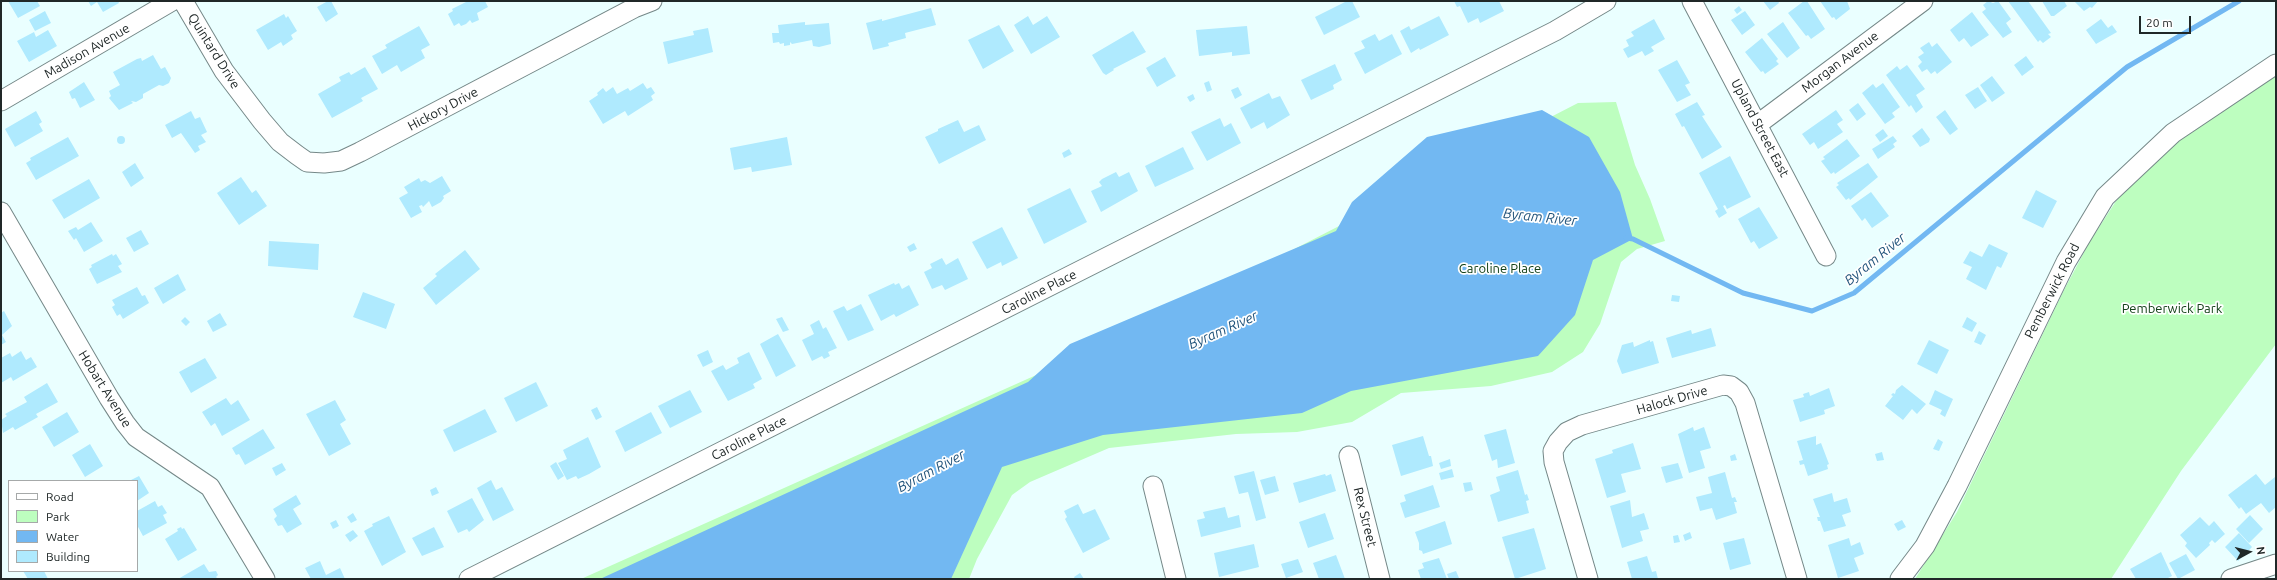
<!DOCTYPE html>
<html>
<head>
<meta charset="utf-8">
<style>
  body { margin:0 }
  #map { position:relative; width:2277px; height:580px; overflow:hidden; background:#eaffff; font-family:Ubuntu,sans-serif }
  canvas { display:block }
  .frame { position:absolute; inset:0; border:2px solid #202828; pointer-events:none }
  .legend { position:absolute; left:8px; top:480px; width:130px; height:92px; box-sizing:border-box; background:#fff; border:1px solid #a6a9a9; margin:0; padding:5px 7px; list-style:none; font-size:12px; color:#202828 }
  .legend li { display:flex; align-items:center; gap:8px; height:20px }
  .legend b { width:20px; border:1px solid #a6a9a9 }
  .north { position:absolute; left:2229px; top:532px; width:40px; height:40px; -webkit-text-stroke:3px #fff; paint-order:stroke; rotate:83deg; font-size:11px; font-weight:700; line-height:16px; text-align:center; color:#202828 }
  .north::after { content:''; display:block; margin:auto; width:14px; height:18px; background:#202828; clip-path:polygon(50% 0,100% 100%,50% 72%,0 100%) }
  .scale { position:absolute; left:2139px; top:16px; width:52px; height:18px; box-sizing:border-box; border:2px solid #202828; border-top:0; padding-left:5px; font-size:12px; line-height:14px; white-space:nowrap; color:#202828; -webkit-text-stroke:3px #fff; paint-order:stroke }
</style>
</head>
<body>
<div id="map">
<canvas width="2277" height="580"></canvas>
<div class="frame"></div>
<ul class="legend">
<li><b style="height:5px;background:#fff"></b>Road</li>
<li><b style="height:11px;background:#bdfebf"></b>Park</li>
<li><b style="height:11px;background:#72b8f2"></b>Water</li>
<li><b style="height:11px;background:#afeafe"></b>Building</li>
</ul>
<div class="north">N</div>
<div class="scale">20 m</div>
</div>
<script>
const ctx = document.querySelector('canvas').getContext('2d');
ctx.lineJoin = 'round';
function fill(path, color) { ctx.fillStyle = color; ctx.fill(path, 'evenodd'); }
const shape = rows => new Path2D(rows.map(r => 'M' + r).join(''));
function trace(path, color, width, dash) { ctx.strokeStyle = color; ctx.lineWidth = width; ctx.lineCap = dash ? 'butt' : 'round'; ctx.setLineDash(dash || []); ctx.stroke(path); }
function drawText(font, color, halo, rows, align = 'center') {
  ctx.font = font + ' Ubuntu,sans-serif'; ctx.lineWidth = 3.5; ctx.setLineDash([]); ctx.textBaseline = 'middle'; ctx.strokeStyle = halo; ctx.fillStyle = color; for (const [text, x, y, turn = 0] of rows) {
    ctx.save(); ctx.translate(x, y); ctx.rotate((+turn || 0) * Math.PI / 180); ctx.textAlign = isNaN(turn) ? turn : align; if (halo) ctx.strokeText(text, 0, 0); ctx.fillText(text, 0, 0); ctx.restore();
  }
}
fill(shape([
  [2276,75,2276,344,2181,471,2111,579,1915,579,1957,512,2063,292,2089,243,2116,201,2168,148],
  [1616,102,1635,165,1650,199,1665,241,1637,249,1621,262,1600,324,1583,352,1552,372,1491,386,1401,393,1352,422,1297,432,1236,434,1109,448,1030,482,1012,495,977,559,969,579,581,579,1063,363,1106,346,1578,103]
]), '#bdfebf');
fill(shape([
  [1542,110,1589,137,1620,192,1633,239,1593,260,1575,315,1538,356,1351,391,1302,413,1103,435,1002,467,951,579,600,579,1028,382,1070,344,1336,231,1352,202,1427,137]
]), '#72b8f2');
trace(shape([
  [1626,238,1633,239,1743,293,1812,311,1854,293,2127,67,2239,1]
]), '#72b8f2', 5);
fill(shape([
  [8,1,37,1,40,6,18,18],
  [88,1,118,1,119,3,103,12,97,2,91,6],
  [328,1,331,1,338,14,326,22,317,7],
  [468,1,485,1,488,7,477,13,479,20,472,23,470,20,466,24,461,26,459,23,454,26,448,14,453,11,452,9],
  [1347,1,1352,1,1360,17,1324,35,1315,17],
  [1454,1,1499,1,1504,11,1480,23,1478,18,1468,23,1460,6,1457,7],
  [1763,1,1778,1,1779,3,1770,10],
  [1804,1,1807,1,1825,29,1811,39,1808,35,1806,36,1788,13],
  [1820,1,1847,1,1850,9,1836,20,1834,17,1832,18],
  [1988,1,1993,3,1998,1,2011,19,2006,23,2012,32,2003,38,1982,12,1986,9,1983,5],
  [2008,1,2028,1,2051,33,2048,34,2051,37,2043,43,2040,40,2038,42],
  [2042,1,2064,1,2067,6,2054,16,2051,16],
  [2074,1,2098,1,2092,8,2090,7,2084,11],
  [1739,6,1742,10,1737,14,1734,10],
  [931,8,936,25,905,33,906,38,888,43,889,46,873,50,866,23,882,19,882,21],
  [45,11,51,23,35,31,29,20],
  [1745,11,1755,25,1742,35,1731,20],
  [1972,12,1989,35,1971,47,1964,38,1959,42,1950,30],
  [284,14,286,18,288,16,297,31,291,35,293,39,283,46,281,42,268,50,256,30],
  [1028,16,1033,25,1047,16,1060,37,1031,54,1014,25],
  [1439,16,1449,35,1420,50,1419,48,1411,53,1400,31,1409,26,1411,30],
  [1654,19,1665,39,1651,47,1654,51,1645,56,1642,51,1628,58,1623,49,1629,46,1626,40,1634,36,1631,32],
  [2101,19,2108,28,2112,25,2117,32,2096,44,2086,30],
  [805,22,805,25,829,23,831,44,819,47,813,46,812,40,792,44,790,42,790,45,784,46,784,43,780,44,779,42,773,43,772,33,779,33,778,25],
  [1783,22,1800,48,1787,58,1767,34],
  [999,25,1014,51,983,69,968,40],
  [419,26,430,45,421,50,425,58,401,72,397,65,382,74,372,56,387,48,385,45],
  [1247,26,1250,54,1232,56,1232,52,1199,56,1196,30],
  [708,28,713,52,668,64,663,42,694,35,693,31],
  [48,30,57,46,29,62,17,41,34,32,36,37],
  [1133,31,1146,52,1113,69,1114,70,1106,75,1103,73,1092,55],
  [1375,34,1379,41,1392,34,1402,54,1365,74,1354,53,1365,48,1361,41],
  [1762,38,1778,59,1776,61,1779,64,1765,74,1763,71,1761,72,1745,52],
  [1929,42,1932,47,1937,43,1952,62,1937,74,1935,71,1931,74,1927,69,1922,72,1918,66,1922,62,1918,57,1924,53,1920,48],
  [153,55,161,69,165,67,171,78,169,83,163,86,159,85,143,94,143,98,136,102,131,101,133,103,119,110,109,98,111,96,109,91,120,85,113,72,137,59,141,58,142,61],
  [2026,56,2034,67,2022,76,2014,65],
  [1165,57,1176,76,1157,87,1146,68],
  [1677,60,1690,83,1685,85,1691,95,1677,102,1658,70],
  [1335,64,1342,80,1333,85,1334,89,1311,100,1301,80],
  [1907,65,1925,89,1916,95,1923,107,1916,113,1911,105,1909,107,1886,75,1897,66,1900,70],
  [365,67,378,89,361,98,363,101,332,118,318,94,341,81,339,77,349,72,351,75],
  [1992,76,2005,93,1992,102,1980,85],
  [1209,81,1212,90,1207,92,1204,83],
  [84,82,95,100,80,108,75,98,72,99,69,92],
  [643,83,647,89,651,87,655,93,651,96,653,100,628,116,625,111,603,124,589,101,598,95,597,93,603,88,606,92,613,87,617,94,628,88,630,91],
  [1883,83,1900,107,1892,113,1895,117,1885,124,1862,93,1873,84,1876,88],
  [1238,87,1242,95,1235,99,1231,90],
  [1978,87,1987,101,1975,109,1965,95],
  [1269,93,1272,99,1280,96,1290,115,1267,129,1264,122,1251,129,1240,108],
  [1193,94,1195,99,1190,102,1187,97],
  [1697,102,1705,115,1702,116,1722,147,1702,159,1684,126,1682,127,1675,114],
  [1858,103,1866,114,1857,121,1849,110],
  [1836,110,1843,120,1837,124,1843,132,1818,149,1814,142,1810,145,1802,134],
  [1945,110,1958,129,1950,135,1936,117],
  [36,111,42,122,39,124,43,131,15,147,5,129],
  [191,111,195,119,200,117,207,132,201,135,206,142,198,146,200,150,195,153,181,133,172,138,165,125],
  [1220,118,1224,127,1231,123,1241,143,1207,161,1191,132],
  [958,120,964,132,979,125,986,140,939,164,925,137,938,131,938,129],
  [1922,128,1930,139,1929,142,1920,147,1912,136],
  [1883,129,1888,136,1880,142,1875,135],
  [1893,136,1897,141,1893,144,1895,147,1878,159,1872,149],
  '117 140a4 4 0 1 1 8 0a4 4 0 1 1-8 0Z',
  [68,137,79,156,36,180,26,163,31,160,30,158],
  [787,137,792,165,752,172,751,167,734,170,730,148],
  [1847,139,1860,156,1835,174,1834,172,1831,174,1821,161,1825,159,1823,157],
  [1183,147,1194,169,1155,187,1145,166],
  [1069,149,1072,154,1064,158,1062,153],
  [1730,156,1751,197,1727,209,1725,205,1723,206,1727,213,1719,218,1715,211,1718,209,1699,173],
  [135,163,144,178,131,187,122,172],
  [1868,163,1878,177,1850,200,1849,198,1846,200,1836,187,1839,185,1837,183],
  [1116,172,1119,177,1129,172,1138,191,1101,212,1091,191,1102,186,1099,182,1102,179],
  [442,176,451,191,443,196,444,198,441,202,432,207,429,201,423,207,422,205,419,206,422,212,411,218,399,198,408,193,404,187,419,178,421,182,425,180,430,183],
  [241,177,252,193,256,190,267,206,239,225,217,193],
  [89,179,100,198,64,219,52,200],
  [1070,188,1087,222,1044,244,1027,209],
  [2036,190,2057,201,2043,228,2022,218],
  [1871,192,1889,216,1872,228,1865,218,1862,221,1851,206],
  [1759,207,1778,238,1759,249,1754,241,1751,243,1738,219],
  [91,222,103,241,84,252,76,238,74,240,68,231,76,227,78,230],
  [1002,227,1018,258,1002,266,1001,262,987,269,972,242],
  [141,230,149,244,134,252,126,238],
  [269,241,319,244,318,270,268,266],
  [914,243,917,249,910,252,907,247],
  [1989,244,2008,253,2001,268,1997,266,1986,290,1966,279,1972,267,1963,263,1970,251,1982,257],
  [465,250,480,269,436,305,423,288,437,276,435,274],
  [112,254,113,256,116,254,122,264,118,266,122,272,97,284,89,269,92,267,91,265],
  [942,258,946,265,958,258,968,279,945,290,942,285,932,289,924,272,932,268,930,264],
  [178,274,186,290,163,304,154,288],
  [894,283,895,285,899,283,902,289,909,285,919,305,896,317,894,314,881,321,868,295],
  [137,287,142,296,145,295,149,303,123,319,120,314,117,316,112,307,115,305,112,300],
  [363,292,395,304,386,329,353,317],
  [1672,295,1680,296,1679,302,1671,301],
  [861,304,874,330,848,341,833,311,844,306,847,311],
  [4,311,12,326,2,335,6,342,1,345,1,313],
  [220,313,227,325,213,332,207,321],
  [185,317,190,322,186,326,181,321],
  [782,317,789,330,783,332,776,319],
  [1967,317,1977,323,1972,332,1962,327],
  [819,320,823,329,826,327,837,348,828,352,830,356,824,359,822,356,812,361,802,340,814,334,810,325],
  [1711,328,1716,346,1672,358,1666,338,1691,330,1692,334],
  [1979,331,1986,335,1981,345,1974,342],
  [778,334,796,366,776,377,760,344],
  [1650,340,1650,342,1653,341,1659,363,1622,374,1617,361,1622,345,1633,342,1634,347],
  [1929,340,1949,350,1937,374,1917,364],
  [708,350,713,362,703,367,697,355],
  [21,351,26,360,31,357,37,367,13,381,11,377,1,383,1,358,10,353,12,357],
  [749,352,762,379,753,384,755,388,728,401,711,371,723,365,726,370,739,363,737,358],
  [205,358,217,378,191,393,179,372],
  [536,382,548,406,516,422,504,398],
  [47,383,58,402,36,414,38,417,15,430,13,427,3,433,1,420,7,416,5,414,27,402,24,397],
  [1902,385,1926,404,1917,414,1912,409,1903,420,1885,406,1893,396,1891,395,1893,393,1895,394,1896,390],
  [1829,388,1835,406,1824,410,1825,414,1800,422,1793,400,1804,397,1803,394,1809,392,1810,396],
  [690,390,702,412,670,428,658,406],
  [1935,390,1953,399,1945,417,1940,414,1942,410,1929,404],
  [226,398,231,405,238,400,250,420,222,436,215,423,211,426,202,412],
  [335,400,346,420,340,424,351,444,329,456,306,414],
  [597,407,602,417,596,420,591,410],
  [485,409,497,432,454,452,443,430],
  [67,412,79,432,54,447,42,427],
  [651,412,662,433,625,452,615,431],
  [1693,427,1694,431,1704,427,1711,448,1700,451,1705,468,1689,473,1678,434],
  [263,429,275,448,245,465,239,454,236,455,232,448],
  [1506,429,1515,463,1498,468,1497,459,1492,461,1484,435],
  [1423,436,1429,456,1431,456,1433,466,1401,476,1392,445],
  [1816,436,1816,445,1821,443,1829,464,1827,465,1828,469,1808,476,1804,464,1800,465,1799,461,1803,460,1797,441],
  [588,437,601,467,589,474,578,479,576,476,567,480,558,463,567,459,563,450],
  [1938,439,1943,442,1939,451,1933,449],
  [1633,443,1641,469,1621,474,1626,492,1607,498,1595,459,1613,453,1612,450],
  [90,444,103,466,85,477,72,455],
  [1882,452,1884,460,1877,461,1875,454],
  [1735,454,1737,460,1731,461,1730,456],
  [1450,459,1451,466,1441,469,1439,463],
  [556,462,564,476,558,480,550,466],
  [282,463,286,470,276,476,272,468],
  [1678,463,1683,478,1666,483,1661,467],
  [1452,469,1454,477,1441,480,1439,473],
  [1518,470,1525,495,1527,494,1529,500,1526,501,1529,513,1498,522,1490,495,1500,491,1496,477],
  [1254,471,1266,518,1256,521,1248,492,1239,494,1234,476],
  [1725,472,1732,498,1735,497,1737,502,1734,502,1737,513,1716,520,1712,508,1700,511,1696,497,1712,493,1708,477],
  [1325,474,1326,476,1331,474,1336,491,1299,503,1293,483],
  [2256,474,2265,485,2275,477,2276,478,2276,507,2269,513,2261,503,2246,514,2241,507,2239,509,2228,495],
  [139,476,149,493,137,501,137,481,129,481],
  [1275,476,1279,491,1265,495,1260,480],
  [491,480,496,490,502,487,514,510,493,521,477,488],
  [1471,482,1473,490,1465,492,1463,483],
  [1433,485,1440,507,1405,518,1400,503,1406,501,1404,495],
  [436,487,439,493,432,496,430,490],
  [1832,493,1834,502,1847,498,1851,512,1842,515,1846,526,1824,532,1820,521,1818,521,1817,517,1820,517,1813,499],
  [296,495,301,504,293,509,302,524,287,533,282,525,278,526,274,519,277,516,273,509],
  [472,498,484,520,469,532,467,529,458,533,447,511],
  [1630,500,1632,517,1644,513,1649,529,1640,531,1643,541,1622,548,1610,506],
  [155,501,158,507,162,505,167,513,163,515,167,523,143,536,137,525,137,511],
  [1078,504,1083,514,1095,509,1110,539,1083,553,1065,519,1067,517,1064,511],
  [1225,507,1228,518,1239,515,1241,527,1201,537,1197,520,1205,518,1203,512],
  [353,513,357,520,351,523,347,517],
  [1325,513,1334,539,1308,548,1299,522],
  [2250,515,2263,529,2249,543,2236,529],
  [389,516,406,552,382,566,364,531,373,526,372,524],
  [2200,517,2209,526,2214,521,2225,534,2215,543,2212,540,2209,543,2210,545,2196,558,2185,546,2187,543,2180,535],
  [336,520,339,526,333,529,330,523],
  [1902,520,1906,527,1898,531,1894,524],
  [1445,521,1452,544,1423,554,1422,551,1419,550,1419,543,1415,532],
  [181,527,182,529,184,528,197,550,178,561,165,539,178,531,177,529],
  [434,527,444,547,422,556,412,538],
  [1534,528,1546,569,1515,579,1502,537],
  [353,530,358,536,350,542,345,535],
  [1690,532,1692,538,1685,541,1683,535],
  [2239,533,2252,547,2238,561,2225,547],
  [1678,535,1680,542,1674,543,1673,536],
  [1744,538,1751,564,1730,570,1723,543],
  [1849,538,1851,546,1860,542,1864,554,1854,558,1859,571,1838,578,1828,545],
  [1254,544,1259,567,1219,577,1214,553],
  [2161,552,2172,576,2166,579,2136,579,2130,569],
  [2186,554,2195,570,2178,579,2169,563],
  [1336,555,1345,579,1319,579,1313,563],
  [1647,556,1652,572,1656,571,1658,579,1632,579,1627,562],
  [1439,558,1447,579,1421,579,1418,570,1424,568,1422,563],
  [1298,559,1303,572,1286,578,1281,564],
  [320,561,326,575,340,568,345,579,311,579,305,568],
  [204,564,209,572,216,571,218,575,216,577,217,578,178,579],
  [23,571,44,571,48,579,28,579],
  [1456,571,1459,578,1449,579,1447,574],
  [1080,573,1084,579,1075,579,1074,577]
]), '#afeafe');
const minor = shape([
  [183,1,224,71,262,121,280,142,297,155,307,162,324,163,341,161,360,152,634,8,652,1],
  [1692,1,1826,256],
  [1,101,172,1],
  [1758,124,1923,1],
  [1,212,109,398,125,423,136,437,210,487,265,579],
  [1349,456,1380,579],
  [1153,486,1176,579],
  [469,579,1555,31,1606,1],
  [1588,579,1554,462,1553,451,1558,442,1567,432,1582,425,1723,385,1731,386,1739,392,1745,403,1797,579],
  [1900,579,1925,546,1957,486,2066,262,2105,197,2173,133,2276,64],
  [2231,579,2276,564]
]);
trace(minor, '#758888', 21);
trace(minor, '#fff', 19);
drawText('13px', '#202828', '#fff', [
  ["Madison Avenue",87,51,-30],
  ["Quintard Drive",214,51,58],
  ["Morgan Avenue",1840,62,-37],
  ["Hickory Drive",443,109,-28],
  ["Upland Street East",1760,128,62],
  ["Pemberwick Road",2052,291,-63],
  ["Caroline Place",1039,292,-27],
  ["Hobart Avenue",105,389,58],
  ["Halock Drive",1672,400,-16],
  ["Caroline Place",749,438,-27],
  ["Rex Street",1365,517,76]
]);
drawText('13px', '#134118', '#fff', [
  ["Caroline Place",1500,269],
  ["Pemberwick Park",2172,309]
]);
drawText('italic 14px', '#23557c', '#fff', [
  ["Byram River",1540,217,6],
  ["Byram River",1875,259,-39],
  ["Byram River",1223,330,-24],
  ["Byram River",931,471,-28]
]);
</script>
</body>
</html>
